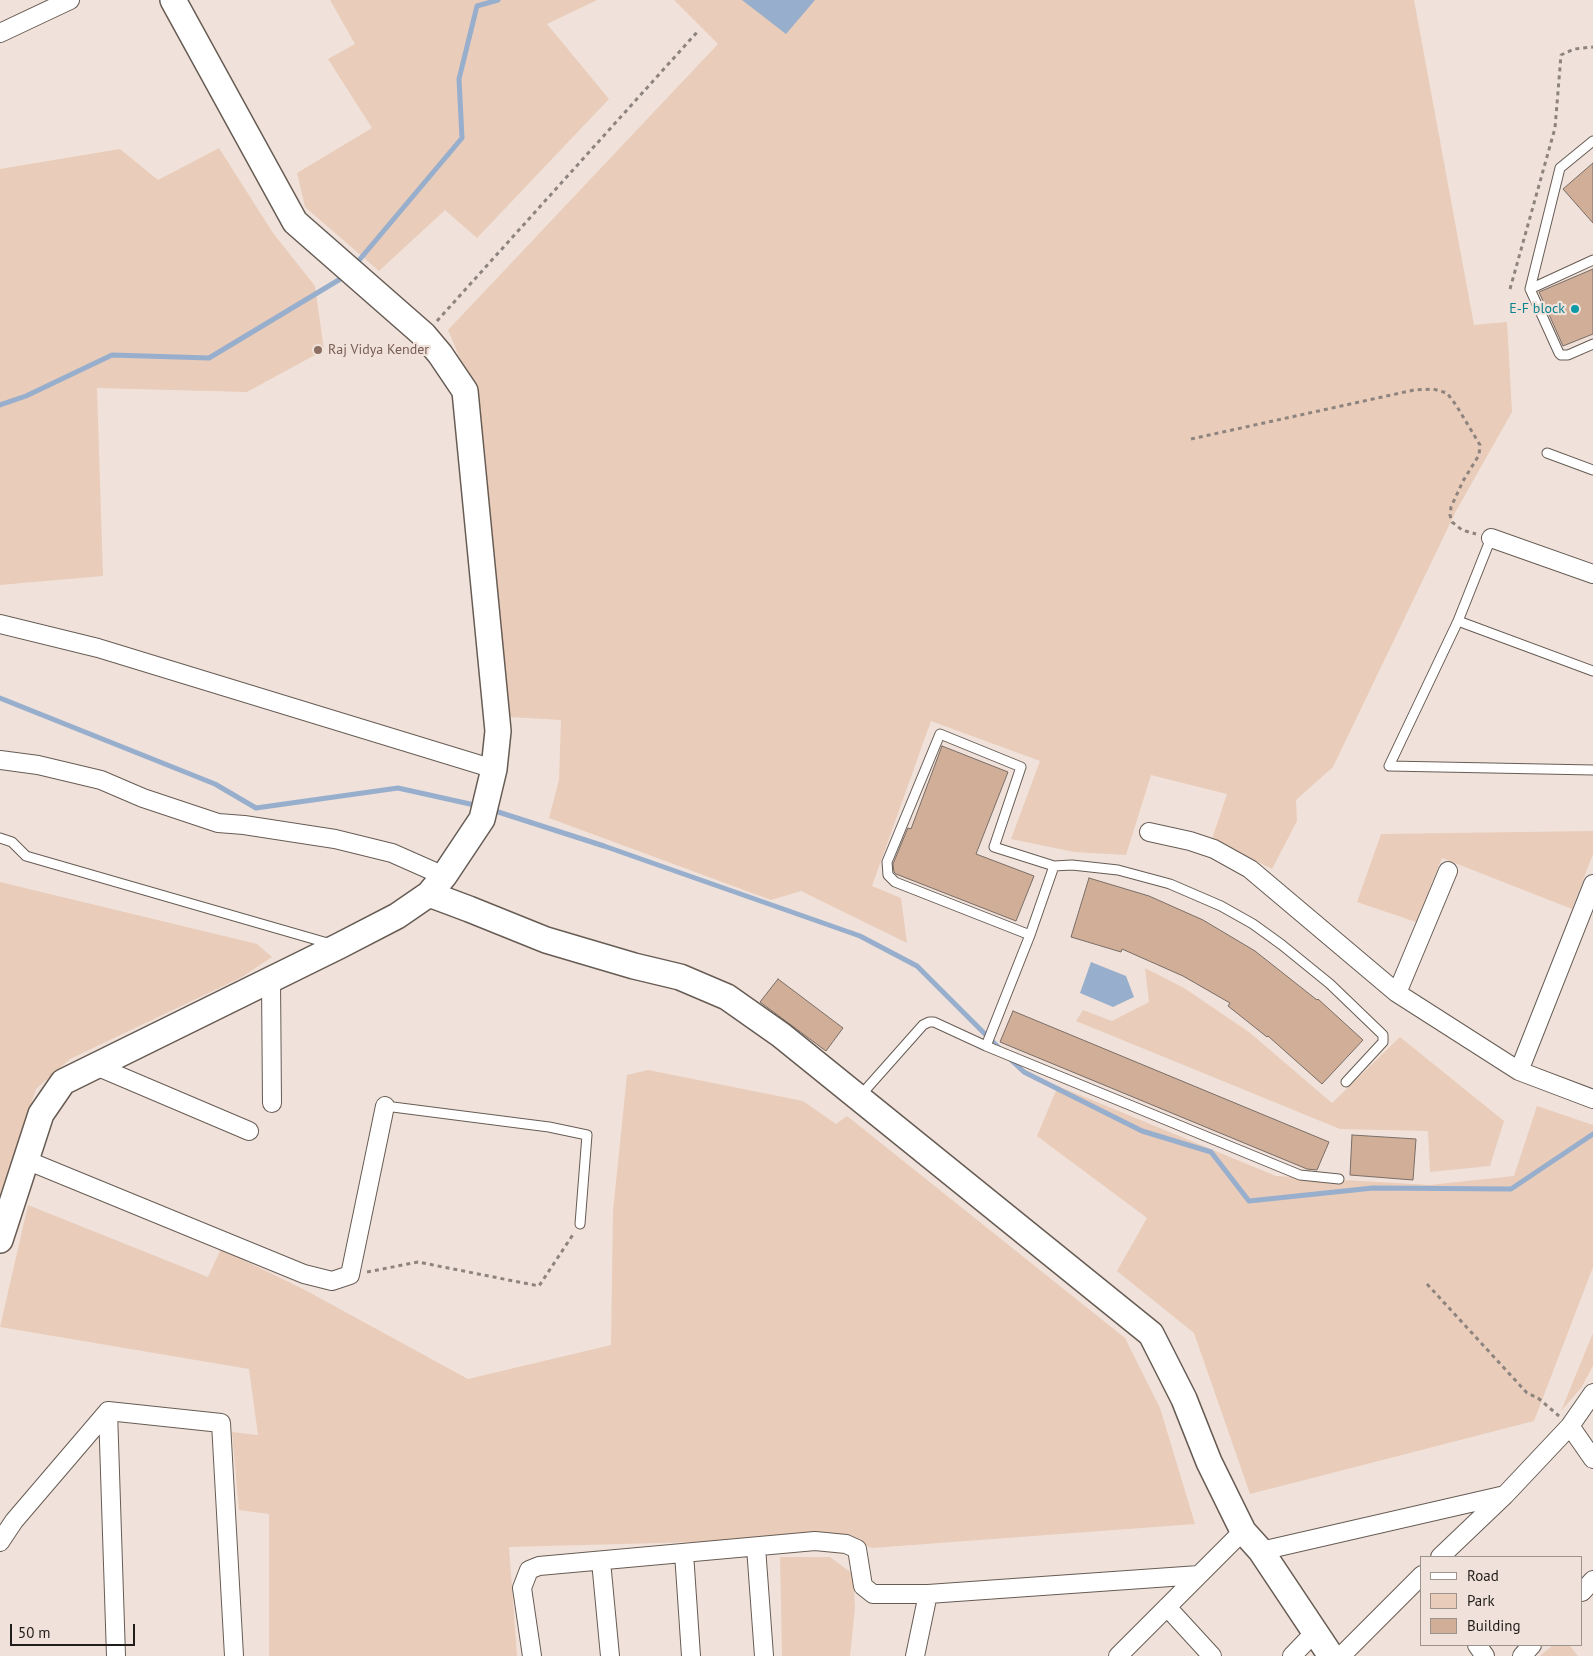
<!DOCTYPE html>
<html>
<head>
<meta charset="utf-8">
<style>
  body { margin:0 }
  #map { position:relative; width:1593px; height:1656px; overflow:hidden; background:#f0e2da; font-family:"PT Sans",sans-serif }
  canvas { display:block }
  .legend { position:absolute; left:1420px; top:1556px; width:162px; height:90px; box-sizing:border-box; background:#f0e2da; border:1px solid #9d938d; margin:0; padding:6px 9px; list-style:none; font-size:15px; color:#211d1a }
  .legend li { display:flex; align-items:center; gap:10px; height:25px }
  .legend b { width:25px; border:1px solid #9d938d }
  .scale { position:absolute; left:10px; top:1624px; width:125px; height:22px; box-sizing:border-box; border:2px solid #211d1a; border-top:0; padding-left:6px; font-size:15px; line-height:18px; white-space:nowrap; color:#211d1a; -webkit-text-stroke:4px #f0e2da; paint-order:stroke }
</style>
</head>
<body>
<div id="map">
<canvas width="1593" height="1656"></canvas>
<ul class="legend">
<li><b style="height:6px;background:#fff"></b>Road</li>
<li><b style="height:14px;background:#e9ccb9"></b>Park</li>
<li><b style="height:14px;background:#d0ae97"></b>Building</li>
</ul>
<div class="scale">50 m</div>
</div>
<script>
const ctx = document.querySelector('canvas').getContext('2d');
ctx.lineJoin = 'round';
function fill(path, color) { ctx.fillStyle = color; ctx.fill(path, 'evenodd'); }
const shape = rows => new Path2D(rows.map(r => 'M' + r).join(''));
function trace(path, color, width, dash) { ctx.strokeStyle = color; ctx.lineWidth = width; ctx.lineCap = dash ? 'butt' : 'round'; ctx.setLineDash(dash || []); ctx.stroke(path); }
function drawText(font, color, halo, rows, align = 'center') {
  ctx.font = font + ' "PT Sans",sans-serif'; ctx.lineWidth = 4.5; ctx.setLineDash([]); ctx.textBaseline = 'middle'; ctx.strokeStyle = halo; ctx.fillStyle = color; for (const [text, x, y, turn = 0] of rows) {
    ctx.save(); ctx.translate(x, y); ctx.rotate((+turn || 0) * Math.PI / 180); ctx.textAlign = isNaN(turn) ? turn : align; if (halo) ctx.strokeText(text, 0, 0); ctx.fillText(text, 0, 0); ctx.restore();
  }
}
fill(shape([
  [330,0,597,0,547,24,609,99,477,238,445,210,379,271,305,207,297,173,372,128,328,59,355,44],
  [674,0,1414,0,1474,325,1507,322,1512,412,1456,511,1333,767,1296,800,1297,821,1272,869,1212,839,1227,794,1151,775,1126,855,1074,852,1011,839,1040,761,931,721,872,886,901,898,907,943,801,891,771,900,549,818,559,780,561,720,509,717,474,392,448,330,718,44],
  [219,148,273,233,315,286,324,350,247,392,97,388,103,576,0,585,0,169,120,149,158,180],
  [1593,831,1593,854,1572,909,1442,858,1416,922,1357,902,1381,834],
  [0,882,257,944,272,957,242,977,70,1059,36,1089,0,1197],
  [1145,968,1184,988,1249,1032,1332,1103,1400,1037,1504,1121,1490,1166,1430,1172,1428,1131,1340,1129,1076,1021,1083,1010,1112,1021,1149,1002],
  [648,1070,803,1101,836,1124,847,1116,1125,1338,1160,1408,1195,1524,872,1548,845,1538,509,1547,517,1656,269,1656,269,1514,239,1510,232,1432,258,1435,249,1369,0,1327,28,1205,208,1277,221,1249,305,1290,468,1379,611,1345,613,1211,627,1075],
  [1058,1086,1276,1176,1430,1185,1514,1176,1537,1106,1593,1125,1593,1267,1534,1421,1250,1494,1194,1333,1117,1271,1147,1218,1037,1136],
  [1593,1333,1593,1366,1581,1388,1561,1411],
  [780,1557,830,1557,853,1574,855,1608,850,1656,782,1656],
  [1553,1645,1569,1645,1578,1656,1540,1656]
]), '#e9ccb9');
fill(shape([
  [742,0,815,0,786,34],
  [1091,962,1126,976,1134,997,1113,1007,1080,993]
]), '#98aecd');
trace(shape([
  [355,265,462,138,459,79,477,6,498,0],
  [0,405,26,396,112,355,209,358,347,275],
  [0,698,215,784,256,808,398,788,479,806],
  [492,810,604,846,860,936,917,966,1002,1051],
  [1010,1059,1024,1072,1142,1131,1211,1152,1249,1201,1373,1188,1511,1189,1593,1134]
]), '#98aecd', 5);
const building = shape([
  [1593,163,1593,223,1563,189,1593,163],
  [1593,269,1593,334,1563,346,1539,292,1593,269],
  [942,746,1008,772,976,854,1034,876,1016,921,896,874,894,872,893,864,902,842,908,828,911,829,942,746],
  [1089,878,1149,896,1203,920,1255,951,1317,1000,1318,999,1363,1040,1322,1084,1268,1036,1267,1037,1228,1006,1230,1003,1183,976,1122,949,1121,952,1071,937,1089,878],
  [778,979,843,1028,826,1051,760,1002,778,979],
  [1013,1011,1329,1142,1317,1170,1307,1169,1000,1042,1013,1011],
  [1352,1135,1416,1139,1413,1180,1350,1175,1352,1135]
]);
fill(building, '#d0ae97');
trace(building, '#796d66', 1);
const lane = shape([
  [1593,141,1560,168,1530,289,1559,353,1561,355,1568,355,1593,344],
  [1530,289,1593,260],
  [1547,453,1593,470],
  [1491,538,1458,621,1389,766,1593,770],
  [1458,621,1593,671],
  [0,838,12,842,26,856,331,944],
  [1054,866,1072,865,1118,870,1170,884,1221,906,1253,924,1282,945,1330,984,1383,1035,1383,1042,1346,1082],
  [986,1046,1300,1175,1339,1179],
  [860,1096,923,1025,929,1022,934,1022,986,1046,1030,935,1054,866,994,847,1021,767,940,734,887,862,888,875,895,882,1030,935],
  [385,1106,549,1127,587,1135,580,1224]
]);
const street = shape([
  [0,33,70,0],
  [1491,538,1593,574],
  [0,624,98,648,494,769],
  [0,760,38,765,101,780,143,798,218,823,244,825,335,839,392,853,444,876],
  [1149,832,1190,841,1214,849,1250,869,1397,993,1519,1071,1593,1099],
  [271,980,272,1103],
  [1397,993,1448,871],
  [96,1066,249,1131],
  [1519,1071,1593,884],
  [26,1160,304,1274,332,1281,350,1275,385,1106],
  [108,1411,116,1656],
  [1570,1426,1593,1459],
  [0,1542,14,1521,108,1411,221,1423,234,1656],
  [756,1547,764,1656],
  [1261,1551,1505,1495],
  [684,1553,691,1656],
  [1440,1557,1505,1495,1570,1426,1593,1393],
  [601,1561,610,1656],
  [1582,1592,1593,1580],
  [1167,1607,1212,1656],
  [1477,1645,1485,1656],
  [532,1656,522,1588,529,1570,539,1566,815,1541,846,1544,857,1549,863,1586,873,1594,928,1594,1199,1575],
  [915,1656,928,1594],
  [1118,1656,1243,1531],
  [1292,1656,1315,1632],
  [1341,1656,1422,1575],
  [1522,1656,1532,1645]
]);
const secondary = shape([
  [429,894,469,909,546,940,634,966,680,977,727,997,781,1035,1151,1334,1184,1399,1209,1462,1243,1531,1261,1551,1331,1656],
  [0,1240,41,1114,63,1082,339,946,397,916,429,894,444,876,482,819,494,769,498,731,465,391,440,354,424,335,295,222,173,0]
]);
trace(lane, '#675c54', 11);
trace(street, '#675c54', 20);
trace(secondary, '#675c54', 28);
trace(shape([
  [1510,289,1555,128,1561,55,1574,49,1593,47],
  [437,321,699,30],
  [1191,439,1414,390,1433,389,1447,393,1456,405,1480,445,1479,455,1463,481,1451,507,1450,515,1452,522,1462,530,1476,534],
  [367,1272,418,1262,539,1286,574,1233],
  [1427,1284,1527,1393,1538,1398,1559,1416]
]), '#8e847f', 3, [4, 4]);
trace(lane, '#fff', 9);
trace(street, '#fff', 18);
trace(secondary, '#fff', 25);
for (const [x, y, r, color] of [
  [1575,309,5,"#0f9aa8"],
  [318,350,5,"#8d6e63"]
]) { const dot = new Path2D(); dot.arc(x, y, r, 0, 2 * Math.PI); ctx.fillStyle = color; ctx.fill(dot); trace(dot, '#f0e2da', 2); }
drawText('14px', '#0d838f', '#f0e2da', [
  ["E-F block",1565,309]
], 'right');
drawText('14px', '#785e54', '#f0e2da', [
  ["Raj Vidya Kender",328,350]
], 'left');
</script>
</body>
</html>
